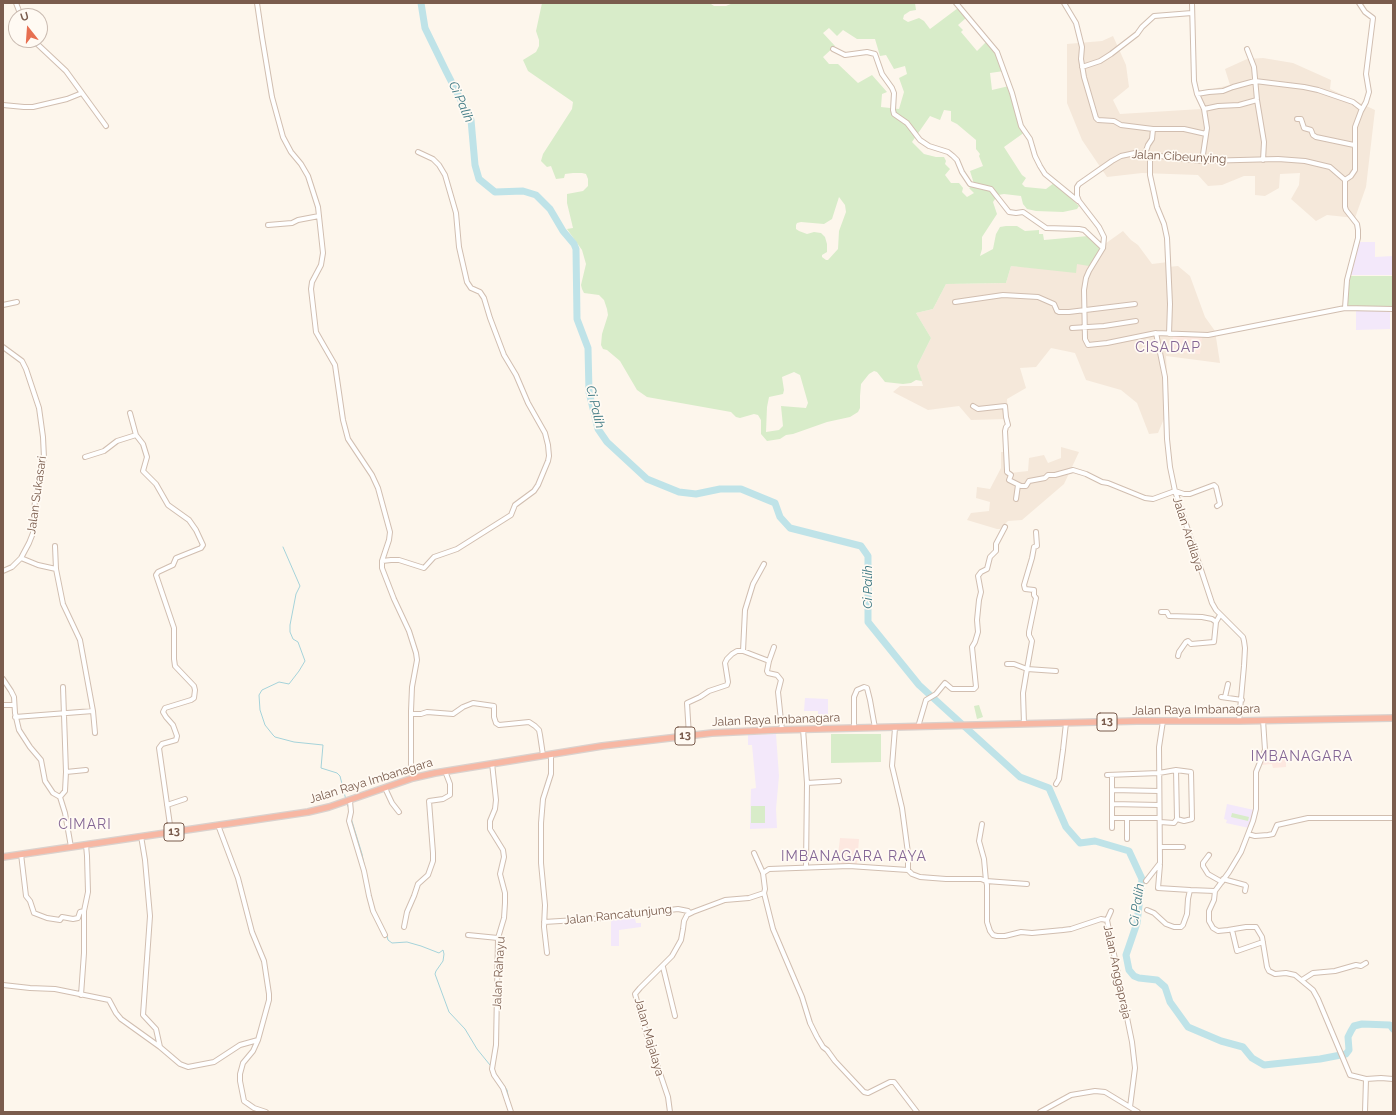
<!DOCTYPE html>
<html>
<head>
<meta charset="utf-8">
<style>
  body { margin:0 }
  #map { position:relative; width:1396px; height:1115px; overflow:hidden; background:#fdf6ec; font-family:Raleway,sans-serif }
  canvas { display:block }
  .frame { position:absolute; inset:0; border:4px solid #7a5c4d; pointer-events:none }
  .north { position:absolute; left:8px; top:8px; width:40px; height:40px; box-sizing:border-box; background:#fffaf3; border:1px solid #cabbb1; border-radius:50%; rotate:343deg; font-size:11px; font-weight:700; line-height:16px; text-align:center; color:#7a5c4d }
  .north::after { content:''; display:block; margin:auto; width:14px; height:18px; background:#e76f51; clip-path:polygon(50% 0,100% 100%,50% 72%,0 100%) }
</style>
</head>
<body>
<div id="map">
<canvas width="1396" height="1115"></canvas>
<div class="frame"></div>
<div class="north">U</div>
</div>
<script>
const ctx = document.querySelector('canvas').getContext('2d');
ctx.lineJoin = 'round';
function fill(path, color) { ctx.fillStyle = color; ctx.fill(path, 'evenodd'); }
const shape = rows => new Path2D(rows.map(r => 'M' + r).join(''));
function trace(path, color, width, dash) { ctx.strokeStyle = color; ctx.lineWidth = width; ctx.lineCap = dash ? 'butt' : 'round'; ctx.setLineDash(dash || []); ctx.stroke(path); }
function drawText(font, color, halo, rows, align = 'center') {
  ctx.font = font + ' Raleway,sans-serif'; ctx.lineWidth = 3.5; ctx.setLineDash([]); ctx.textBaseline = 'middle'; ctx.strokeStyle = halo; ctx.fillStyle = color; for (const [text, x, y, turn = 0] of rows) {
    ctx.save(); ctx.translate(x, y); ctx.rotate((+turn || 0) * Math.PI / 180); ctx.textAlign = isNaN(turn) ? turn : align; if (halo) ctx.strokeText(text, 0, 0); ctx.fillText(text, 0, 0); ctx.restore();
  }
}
fill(shape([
  [1113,36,1126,65,1129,87,1113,100,1120,114,1201,109,1195,93,1230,85,1225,69,1247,59,1263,58,1293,63,1331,80,1330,89,1375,110,1366,187,1355,218,1327,215,1316,221,1291,199,1299,185,1300,173,1280,174,1279,188,1265,196,1255,195,1255,176,1244,176,1222,185,1208,186,1198,175,1142,173,1107,177,1082,140,1067,103,1067,44,1102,41],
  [1123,231,1131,240,1138,245,1152,264,1168,262,1168,267,1178,266,1190,276,1205,317,1215,331,1220,363,1166,356,1169,407,1158,433,1149,434,1137,403,1121,390,1086,380,1075,353,1051,348,1036,367,1020,368,1026,388,1007,399,1008,419,971,420,959,406,928,410,893,392,900,386,923,386,917,366,931,338,916,313,933,309,946,284,1006,283,1011,266,1039,268,1077,264],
  [1061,447,1079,452,1064,484,1022,520,1008,521,1000,529,997,529,967,520,971,513,989,511,990,502,976,498,977,487,990,489,1001,468,1001,452,1009,452,1010,473,1028,471,1029,458,1044,455,1048,463,1061,458]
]), '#f5e8da');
fill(shape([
  [1173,335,1202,337,1200,354,1172,352],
  [1286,754,1286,767,1273,768,1272,764,1261,765,1265,755],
  [840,838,859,839,857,864,837,864]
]), '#fde8e0');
fill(shape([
  [1358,242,1375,242,1375,257,1393,256,1393,275,1350,275],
  [1356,311,1390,311,1390,329,1356,330],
  [805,698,828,699,828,716,818,715,818,711,804,711],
  [776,734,779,776,776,809,777,828,750,829,751,789,756,788,752,745,748,745,748,735],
  [1227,804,1254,810,1249,828,1226,823,1227,820,1224,819],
  [634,914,636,923,641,923,641,927,619,930,619,946,611,946,611,916]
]), '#f3e8fa');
fill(shape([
  [542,3,711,3,711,4,714,6,726,6,733,3,915,3,916,10,910,11,904,15,903,19,908,22,919,18,924,21,930,29,958,8,966,18,958,25,963,30,961,32,977,51,988,40,995,49,1004,71,990,73,992,90,1009,86,1025,132,1004,147,1022,175,1026,178,1022,184,1025,187,1046,189,1054,183,1079,206,1077,209,1063,212,1036,211,1027,209,1023,204,1021,196,1004,194,998,195,993,202,997,214,982,237,982,249,980,256,993,249,996,234,1000,227,1006,226,1017,226,1025,231,1039,230,1039,234,1043,234,1044,240,1088,236,1100,247,1100,251,1089,266,1077,264,1076,273,1011,266,1006,283,946,284,933,309,916,313,931,338,917,366,922,381,916,380,911,383,903,384,885,382,877,372,874,371,869,374,861,384,860,396,860,408,858,412,850,417,827,422,793,434,786,435,780,439,767,441,761,434,761,420,758,415,754,414,740,418,736,417,731,412,647,397,637,390,620,361,607,350,603,349,601,345,602,334,608,315,607,309,604,300,599,295,584,293,582,289,581,285,586,264,582,250,567,229,573,228,567,203,567,194,583,191,588,186,588,179,586,174,582,173,573,173,565,174,564,178,556,179,551,166,547,167,541,161,543,154,572,109,573,102,528,71,523,60,536,52,539,46,539,40,536,31],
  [829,28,837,36,843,30,857,39,875,39,880,56,886,55,894,69,905,66,907,74,899,78,904,92,899,109,881,107,882,94,887,92,872,75,858,83,838,64,829,64,823,57,835,46,823,33],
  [944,110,951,111,951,121,957,124,976,140,976,149,980,154,979,156,983,166,970,171,974,184,969,188,974,193,967,197,962,192,963,188,959,183,951,183,945,175,950,169,945,164,946,161,944,157,936,157,924,154,912,142,930,116,940,120],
  [839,197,845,205,846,212,839,231,838,249,828,260,826,260,822,257,822,255,827,252,827,244,825,237,821,233,814,232,807,234,799,231,796,229,796,225,797,223,801,222,824,224,832,219],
  [794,372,800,375,808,403,806,408,781,406,783,426,779,430,766,432,767,407,769,397,783,394,784,390,782,377],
  [1350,276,1393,276,1393,307,1347,307,1348,292],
  [979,705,983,717,977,719,974,706],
  [831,734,881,734,881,762,831,763],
  [751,806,765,806,765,823,751,823],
  [1232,813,1249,817,1248,821,1231,817]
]), '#d8ecc9');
trace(shape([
  [283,547,300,586,296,594,290,625,290,632,293,639,298,642,305,661,299,671,289,684,279,682,262,690,259,695,260,710,265,725,273,735,275,737,294,742,323,745,321,768,337,773,340,776,346,800],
  [347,803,349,809],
  [351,818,362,854,367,879],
  [374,909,386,933],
  [387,936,388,940,392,943,407,942,421,946,439,953,443,950,444,954,443,961,436,971,435,974,449,1012,465,1029,477,1049,490,1065],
  [494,1071,507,1090,509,1100]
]), '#a5d3da', 1);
trace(shape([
  [421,3,425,28,446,71,471,120,475,165,479,179,495,192,523,191,536,195,550,209,563,231,574,244,576,249,577,319,588,348,589,392,598,429,607,442,647,479,679,492,696,494,720,489,741,489,775,503,780,517,790,528,861,546,868,556,868,622,919,685,1020,777,1049,788,1066,827,1080,843,1095,841,1129,851,1142,879,1137,923,1126,955,1129,970,1134,976,1139,978,1157,980,1165,987,1170,1002,1188,1027,1221,1041,1243,1047,1252,1058,1264,1065,1320,1059,1346,1054,1349,1050,1348,1037,1351,1031,1354,1026,1362,1024,1390,1025,1393,1029]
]), '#bfe3e8', 7);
const minor = shape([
  [16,3,21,16],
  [257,3,262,37,272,97,283,137,291,152,301,164,308,176,318,207,323,253,321,265,312,282,311,289,316,332,335,365,343,420,348,439,372,475,378,488,390,532,389,540,382,561,382,568,394,599,409,631,416,653,417,660,412,687,411,711,411,768,413,778],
  [956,3,997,52,1012,93,1021,126,1030,139,1035,156,1040,166,1045,174,1078,201],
  [1064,3,1076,23,1082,47,1081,59,1084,77,1096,118,1098,120,1114,121,1121,125,1153,129,1152,139,1148,145,1145,154],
  [1192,3,1194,81,1197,94,1204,109,1207,128,1202,161],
  [33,40,66,71,106,126],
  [833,49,845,55,867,52,875,54,882,74,892,88,894,93,893,110,894,114,907,123,920,140,929,146,948,152,953,156,957,160,962,172,970,184,991,189,1009,212,1016,213,1023,212,1046,228,1079,229,1084,230,1103,248],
  [1247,49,1254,67,1257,100,1264,142,1263,160],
  [1082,67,1100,61,1111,54,1137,34,1142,27,1154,16,1192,13],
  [1197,94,1209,92,1223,91,1233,87,1255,81,1304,87,1318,90,1353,102,1362,109],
  [3,105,24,107,33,107,67,99,82,93],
  [1204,109,1218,106,1239,105,1257,100],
  [1297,119,1301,119,1304,128,1311,130,1313,135,1316,137,1354,145],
  [1153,129,1184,129,1206,134],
  [1150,155,1150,175,1157,207,1164,224,1167,238,1170,304,1169,334],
  [1345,180,1351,176,1355,170,1355,127,1361,111,1366,102,1369,92,1366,74,1373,18,1365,12,1359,3],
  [268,225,292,223,298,220,319,216],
  [955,302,1003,295,1038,297,1054,304,1057,311,1059,312,1069,312,1135,304],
  [3,305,17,302],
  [1345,308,1347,280,1358,238,1358,230,1357,224,1346,210,1345,207,1345,180,1330,167,1305,161,1278,159,1202,161,1135,153,1121,156,1112,161,1079,184,1077,187,1077,196,1079,201,1099,227,1104,237,1103,248,1089,271,1086,278,1084,290,1085,339,1088,345,1107,343,1156,333,1208,335,1345,308,1393,309],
  [1072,328,1104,326,1136,321],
  [1156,333,1165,377,1167,439,1170,467,1175,491,1212,603,1216,610,1243,637,1244,641,1245,648,1244,666,1239,721],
  [3,347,22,361,26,369,39,408,43,437,44,458,43,465,35,500,33,533,29,543,21,558,12,567,3,571],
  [973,406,978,409,1005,406,1006,417,1008,425,1006,427,1005,431,1007,470,1007,472,1011,475,1009,480,1021,486,1026,486,1029,481,1045,478,1048,475,1055,475,1073,470,1086,474,1102,482,1108,483,1145,498,1153,499,1175,491,1184,494,1190,494,1214,485,1216,487,1220,504,1217,506],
  [130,413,136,435,143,444,147,457,143,471,156,484,168,505,189,520,196,530,203,545,201,548,176,558,173,565,158,572,156,575,174,628,174,659,175,666,194,686,195,690,194,698,191,700,165,708,163,712,166,717,173,725,177,736,176,740,162,744,159,748,171,832],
  [85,457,104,451,117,441,136,435],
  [1016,499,1018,485],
  [21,558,38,565,56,569],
  [382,561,391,560,399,560,424,568,434,557,457,549,511,515,515,505,534,491,538,485,548,461,549,456,548,445,545,433,528,403,516,375,504,355,490,318,484,298,480,292,471,288,467,282,459,247,456,213,445,175,439,165,433,159,418,152],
  [1161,612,1167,612,1169,616,1202,617,1212,619,1216,622],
  [743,651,745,610,753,584,764,564],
  [1178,656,1179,652,1186,642,1188,641,1191,644,1214,642,1216,622,1220,615],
  [769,661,767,671,768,673,777,675,781,680,778,692,782,730],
  [1007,664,1014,664,1027,669,1032,641,1029,635,1029,632,1036,598,1034,595,1034,590,1025,589,1024,585,1032,558,1034,547,1037,546,1036,532],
  [3,679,11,691,14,697,15,713,19,730,30,747,41,760,45,781,53,793,60,797],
  [63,687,66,772,65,791,60,797,65,813,71,847],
  [1221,697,1242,700],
  [1225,697,1228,684],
  [3,705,14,705],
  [93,711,95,733],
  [411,714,421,714,427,712,453,714,463,707,473,703,494,706,494,717,496,723,499,725,529,722,535,726,539,730,540,735,543,755],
  [15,717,93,711,80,640,63,604,56,569,55,546],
  [1263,720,1265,750,1256,772,1256,809,1253,821,1241,852,1229,872,1215,891,1214,900,1209,911,1209,921,1213,928,1218,931,1228,930,1246,927,1256,927,1262,937,1267,967,1269,971,1275,974,1286,973,1295,975,1313,990,1318,999,1350,1075,1366,1079,1381,1078,1393,1079],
  [1024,724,1023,693,1027,669,1056,671],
  [918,727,926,700,936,694,945,683,952,689,974,689,976,687,972,647,975,642,978,632,977,620,979,600,981,592,978,576,981,572,987,569,990,557,996,551,996,544,1005,527],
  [854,728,854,697,857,690,864,687,867,688,870,700,875,728],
  [895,728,892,766,902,808,908,853,908,870,912,874,920,877,946,879,981,879,986,881,987,885,987,922,990,931,993,935,997,936,1005,936,1021,932,1032,933,1063,930,1071,929,1101,919,1107,920,1132,1042,1135,1068,1130,1107],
  [803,729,807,783,806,867],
  [689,736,687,703,700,697,709,691,727,685,728,682,725,663,727,659,732,654,737,651,743,651,769,661,774,647],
  [492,763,496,800,495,809,490,821,490,829,503,850,504,857,500,874,505,893,505,903,504,918,498,938,496,1045,492,1069,494,1075,503,1088,511,1112],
  [1176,770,1177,819],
  [66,772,86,770],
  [1107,775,1159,773,1176,770,1191,772,1192,819,1184,821,1177,819,1174,823,1160,822],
  [1112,775,1112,828],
  [807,783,839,781],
  [1056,784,1059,779,1063,750,1066,723],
  [385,788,392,803,399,812],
  [1112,790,1159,791],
  [350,801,351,812,349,821,364,871,369,896,373,911,385,935],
  [1112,804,1159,805],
  [167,805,185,799],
  [1112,818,1159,818],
  [1127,818,1127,839],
  [982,824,979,841,984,859,986,881,1027,884],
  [1248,834,1255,836,1268,835,1273,834,1277,825,1308,818,1393,818],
  [141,836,145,860,150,916,143,1015,156,1029,160,1047,180,1064,188,1067,214,1062,240,1045,258,1040,269,1000,269,994,264,961,252,932,238,878,218,825],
  [1160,847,1183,847],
  [754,853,763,873],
  [21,854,26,896,30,901,34,913,47,918,60,920,62,917,73,919,78,918,80,912,84,911],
  [1209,855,1203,863,1203,866,1208,874,1222,882],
  [1160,865,1158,888,1190,890],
  [1223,879,1245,885,1246,886,1245,891],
  [1146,881,1160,863,1159,747,1163,721],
  [764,893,773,929,802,997,810,1023,817,1037,823,1047,827,1050,835,1061,864,1092,868,1093,890,1082,894,1082,917,1112],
  [1147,910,1154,913,1166,924,1174,927,1181,927,1183,925,1187,914,1188,899,1190,890,1215,891],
  [1107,920,1111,911],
  [544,922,593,919,678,909,688,911,690,913],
  [404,927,407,912,414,896,418,884,428,875,433,861,433,853,429,801,443,799,450,795,450,784,445,771],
  [1232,930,1237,951,1263,942],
  [468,935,498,938],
  [547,953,544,927,545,905,541,863,541,823,543,799,551,774,551,754],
  [663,967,675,1016],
  [1302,980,1313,973,1335,971,1356,965,1361,966,1366,963],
  [3,985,30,988,55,989,109,1000,116,1013,121,1019,160,1047],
  [81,995,84,953,84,911,88,892,87,856,86,845],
  [258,1040,253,1051,243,1063,240,1074,240,1081,244,1101,254,1108,266,1112],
  [670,1112,668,1097,644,1026,635,994,640,988,672,956,681,940,683,929,684,921,687,915,693,912,725,900,749,898,764,893,765,889,763,873,769,869,849,866,908,870],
  [1040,1112,1071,1095,1095,1091,1105,1092,1138,1112],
  [1365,1112,1366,1079]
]);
const highway = shape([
  [3,857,308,812,329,807,413,778,435,773,602,746,712,733,775,730,1137,721,1239,721,1393,718]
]);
trace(minor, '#d1beb0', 6);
trace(highway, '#dad1cd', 8);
trace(minor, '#fff', 4);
trace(highway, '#f7b7a3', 5.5);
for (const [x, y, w] of [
  [1107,722,20],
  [685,736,20],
  [174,832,20]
]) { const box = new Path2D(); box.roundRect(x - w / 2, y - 9, w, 18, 3); ctx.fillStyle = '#fffaf3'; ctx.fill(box); trace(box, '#7a5c4d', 1); }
drawText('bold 11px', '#7a5c4d', null, [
  ["13",1107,722],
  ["13",685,736],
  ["13",174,832]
]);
drawText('12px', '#7a5c4d', '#fffaf3', [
  ["Jalan Cibeunying",1179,157,3],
  ["Jalan Sukasari",37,495,-82],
  ["Jalan Ardilaya",1188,534,72],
  ["Jalan Raya Imbanagara",1196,710,-1],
  ["Jalan Raya Imbanagara",776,720,-2],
  ["Jalan Raya Imbanagara",371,781,-17],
  ["Jalan Rancatunjung",618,915,-6],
  ["Jalan Anggapraja",1117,972,78],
  ["Jalan Rahayu",499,973,-87],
  ["Jalan Majalaya",649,1037,74]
]);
drawText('italic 13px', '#437c86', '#fffaf3', [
  ["Ci Palih",461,102,66],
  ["Ci Palih",595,407,76],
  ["Ci Palih",868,587,-90],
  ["Ci Palih",1137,905,-82]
]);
ctx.letterSpacing = '1px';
drawText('14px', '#846695', '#fffaf3', [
  ["CISADAP",1168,348],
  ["IMBANAGARA",1302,757],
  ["CIMARI",85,825],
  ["IMBANAGARA RAYA",854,857]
]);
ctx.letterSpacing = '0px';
</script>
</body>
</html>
